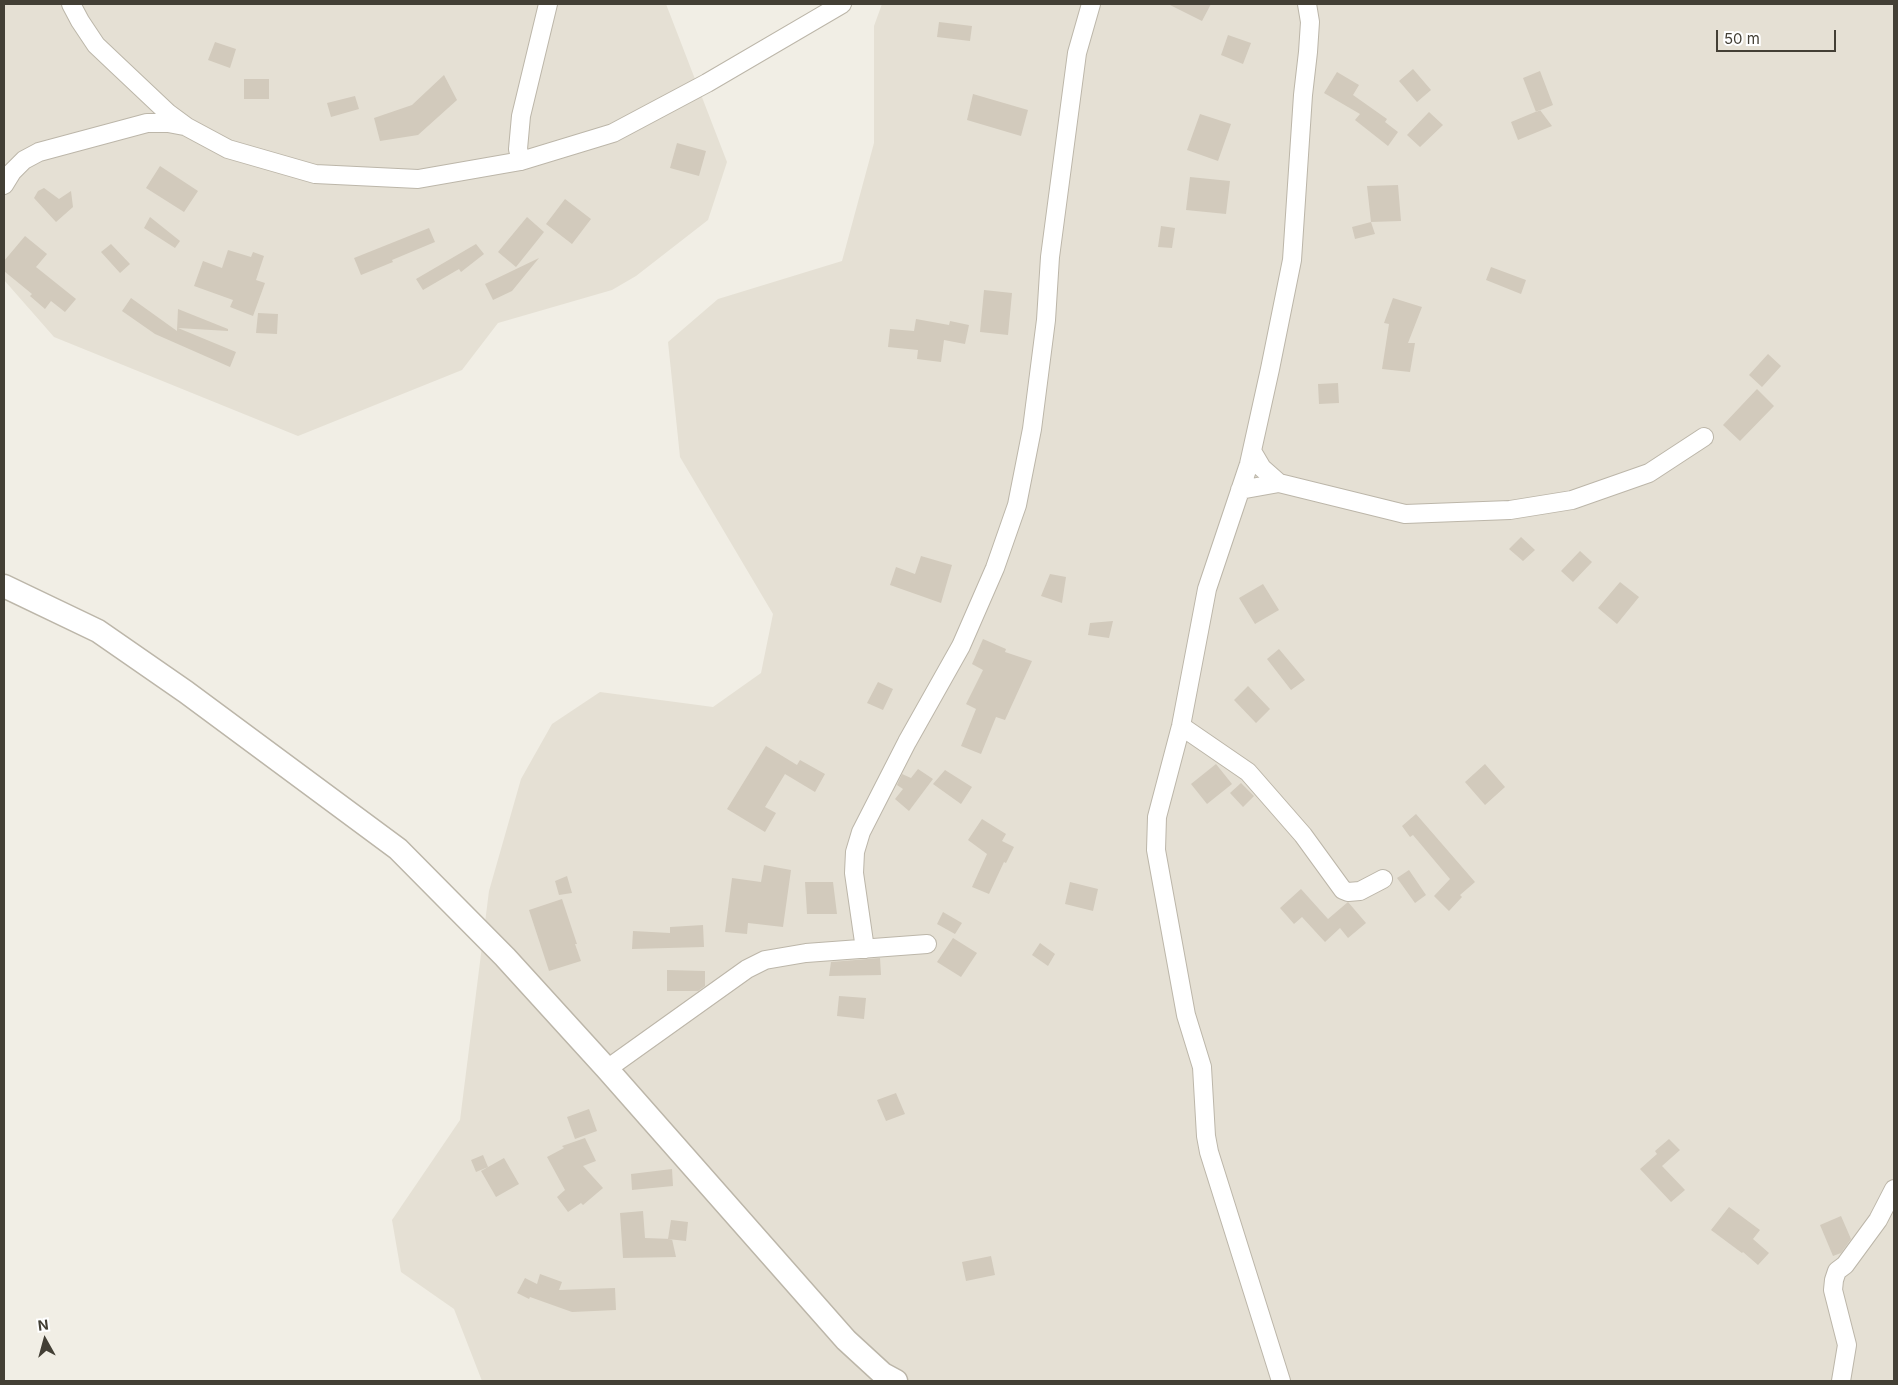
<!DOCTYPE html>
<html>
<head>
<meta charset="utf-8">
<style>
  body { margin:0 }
  #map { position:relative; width:1898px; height:1385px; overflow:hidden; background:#f1eee5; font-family:Inter,sans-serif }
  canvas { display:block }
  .frame { position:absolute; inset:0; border:5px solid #433f35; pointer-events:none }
  .north { position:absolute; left:20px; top:1315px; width:50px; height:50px; -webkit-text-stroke:4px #fff; paint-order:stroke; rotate:353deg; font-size:14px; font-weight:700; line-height:20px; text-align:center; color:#433f35 }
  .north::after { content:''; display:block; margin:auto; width:18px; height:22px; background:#433f35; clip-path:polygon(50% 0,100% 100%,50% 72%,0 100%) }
  .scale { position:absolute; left:1716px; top:30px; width:120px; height:22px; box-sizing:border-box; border:2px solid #433f35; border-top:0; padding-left:6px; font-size:15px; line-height:18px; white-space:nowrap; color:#433f35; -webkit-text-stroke:4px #fff; paint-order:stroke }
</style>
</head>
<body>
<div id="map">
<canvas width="1898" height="1385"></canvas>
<div class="frame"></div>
<div class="north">N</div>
<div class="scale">50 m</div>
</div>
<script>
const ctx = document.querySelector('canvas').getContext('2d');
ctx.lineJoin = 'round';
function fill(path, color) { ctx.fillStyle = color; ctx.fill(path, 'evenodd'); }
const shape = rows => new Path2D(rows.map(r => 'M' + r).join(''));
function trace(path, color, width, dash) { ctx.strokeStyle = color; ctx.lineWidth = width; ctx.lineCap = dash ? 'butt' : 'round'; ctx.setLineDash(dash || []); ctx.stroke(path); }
fill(shape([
  [4,4,666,4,727,162,708,220,636,276,612,290,498,323,462,370,298,436,54,337,4,280],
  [882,4,1894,4,1894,1381,482,1381,454,1309,401,1272,392,1220,460,1120,489,891,521,779,552,724,600,692,713,707,761,673,773,614,680,457,668,342,718,299,842,261,874,143,874,26]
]), '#e5e0d4');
fill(shape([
  [1168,4,1211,4,1202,21],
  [939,22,972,26,970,41,937,37],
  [1228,35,1251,43,1243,64,1221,55],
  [215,42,236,49,230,68,208,60],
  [1413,69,1431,90,1417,102,1399,81],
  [1540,71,1553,105,1536,112,1523,78],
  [1337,72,1359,85,1353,95,1387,119,1385,122,1398,132,1388,146,1355,120,1360,114,1324,93],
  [444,75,457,100,418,135,380,141,374,118,412,105],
  [244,79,269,79,269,99,244,99],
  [973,94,1028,110,1021,136,967,120],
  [355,96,359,109,331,117,327,103],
  [1540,110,1552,126,1518,140,1511,122],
  [1429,112,1443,125,1420,147,1407,135],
  [1200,114,1231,124,1218,161,1187,150],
  [677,143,706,151,699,176,670,168],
  [160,166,198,191,184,212,146,188],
  [1190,177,1230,181,1226,214,1186,210],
  [1398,185,1401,221,1371,222,1367,186],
  [44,188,59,199,71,191,73,207,56,222,34,198,38,191],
  [565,199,591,219,572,244,546,224],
  [150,217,180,241,175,248,144,228],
  [527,217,544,232,516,267,498,252],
  [1371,222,1375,234,1355,239,1352,227],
  [1161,226,1175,228,1172,248,1158,247],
  [429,228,435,242,392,260,393,262,361,275,354,258],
  [25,236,47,254,36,267,76,299,65,312,51,301,45,309,30,296,32,294,4,271,4,261],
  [111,244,130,264,120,273,101,252],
  [476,244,484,254,461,272,459,269,423,290,416,279],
  [228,250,251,257,253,252,264,256,256,280,265,283,253,316,230,307,233,300,194,286,203,261,222,268],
  [539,258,512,291,493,300,485,284],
  [1491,267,1526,280,1521,294,1486,280],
  [984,290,1012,293,1008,335,980,332],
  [131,298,177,331,178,309,228,329,228,331,178,328,236,352,230,367,155,334,122,311],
  [1393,298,1422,307,1408,343,1415,343,1410,372,1382,369,1389,324,1384,323],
  [258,313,278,314,277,334,256,333],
  [916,319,949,325,950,321,969,325,965,344,944,340,941,362,917,359,918,350,888,347,890,329,914,331],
  [1768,354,1781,366,1762,387,1749,375],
  [1338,383,1339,403,1319,404,1318,384],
  [1757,389,1774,406,1740,441,1723,425],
  [1521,537,1535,550,1523,561,1509,549],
  [1580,551,1592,562,1573,582,1561,571],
  [921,556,952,565,941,603,890,585,896,567,915,574],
  [1050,574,1066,577,1062,603,1041,596],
  [1620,582,1639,597,1617,624,1598,608],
  [1263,584,1279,610,1255,624,1239,598],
  [1113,621,1109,638,1088,635,1090,623],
  [983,639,1006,649,1005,652,1032,661,1005,720,996,717,981,754,961,746,976,709,966,704,983,670,972,664],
  [1279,649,1305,680,1291,690,1267,659],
  [878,682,893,689,883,710,867,703],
  [1248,686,1270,709,1256,723,1234,700],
  [766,746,797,765,800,760,825,774,815,792,785,774,765,807,776,813,765,832,727,809],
  [1216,764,1232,784,1207,804,1191,784],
  [1485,764,1505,787,1485,805,1465,782],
  [918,769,933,779,909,811,895,799,903,789,897,785,902,774,911,778],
  [945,770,972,787,961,804,933,784],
  [1241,783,1254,796,1243,807,1230,793],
  [1416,814,1475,882,1460,895,1462,897,1449,911,1434,896,1450,879,1413,835,1410,837,1402,826],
  [982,819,1006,834,1002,841,1014,847,1006,863,1004,862,989,894,972,887,987,854,968,840],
  [764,865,791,870,783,927,748,923,747,934,725,932,732,878,761,882],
  [1409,870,1426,895,1415,903,1397,878],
  [567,876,572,893,559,895,555,881],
  [805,882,833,882,837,914,807,914],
  [1070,882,1098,889,1093,911,1065,904],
  [1301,889,1328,919,1348,902,1366,923,1348,938,1340,928,1325,942,1302,917,1294,924,1280,908],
  [562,899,577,944,575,944,581,961,549,971,529,910],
  [943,912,962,923,955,934,937,924],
  [703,925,704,947,632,949,633,931,670,933,670,927],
  [953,938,977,953,961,977,937,962],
  [1040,943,1055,954,1048,966,1032,955],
  [880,958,881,975,829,976,831,962],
  [667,970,705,971,705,986,698,991,667,991],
  [839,996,866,998,864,1019,837,1016],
  [896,1093,905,1114,886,1121,877,1100],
  [589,1109,597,1131,575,1139,567,1117],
  [585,1138,596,1161,583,1166,603,1188,583,1205,581,1203,568,1212,557,1197,565,1190,547,1157,564,1148,562,1146],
  [1669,1139,1680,1150,1662,1166,1685,1190,1671,1202,1640,1169,1657,1154,1655,1151],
  [483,1155,488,1167,476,1172,471,1160],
  [504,1158,519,1184,496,1197,481,1171],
  [672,1169,673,1186,632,1190,631,1174],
  [1729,1207,1760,1230,1753,1239,1769,1253,1758,1265,1743,1252,1742,1253,1711,1230],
  [643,1211,645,1238,672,1239,676,1257,623,1258,620,1213],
  [1841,1216,1851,1239,1841,1253,1833,1256,1820,1225],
  [671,1220,688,1222,686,1241,668,1239],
  [991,1256,995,1275,966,1281,962,1262],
  [540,1274,562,1282,559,1290,615,1288,616,1310,572,1312,530,1297,529,1299,517,1293,525,1278,537,1284]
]), '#d2cabc');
const minor = shape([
  [71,4,80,21,96,45,115,63,168,113,187,127,228,149,315,174,418,179,521,161,613,133,707,83,842,4],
  [521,161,518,149,521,116,548,4],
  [4,185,12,172,24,160,39,152,147,123,168,123,184,126],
  [1252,451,1262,468,1279,483],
  [1240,490,1279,483,1405,514,1510,510,1572,500,1649,473,1704,437],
  [1181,726,1248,772,1303,835,1343,890,1348,892,1360,891,1383,879],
  [865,949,854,873,855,852,861,832,907,742,961,646,995,568,1017,505,1032,429,1046,320,1050,257,1077,53,1091,4],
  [607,1069,747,969,765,960,806,953,927,944],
  [1281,1381,1209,1152,1206,1136,1202,1067,1186,1015,1156,850,1157,817,1181,726,1207,589,1249,464,1270,369,1292,260,1303,95,1308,52,1310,22,1307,4],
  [1841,1381,1847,1345,1833,1290,1834,1280,1837,1271,1845,1265,1878,1220,1894,1189]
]);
const tertiary = shape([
  [4,586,98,631,186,692,398,849,505,957,607,1069,846,1340,883,1374,896,1381]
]);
trace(minor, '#bcb6a9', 20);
trace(tertiary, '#bcb6a9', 25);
trace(minor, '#fff', 18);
trace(tertiary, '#fff', 22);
</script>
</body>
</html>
